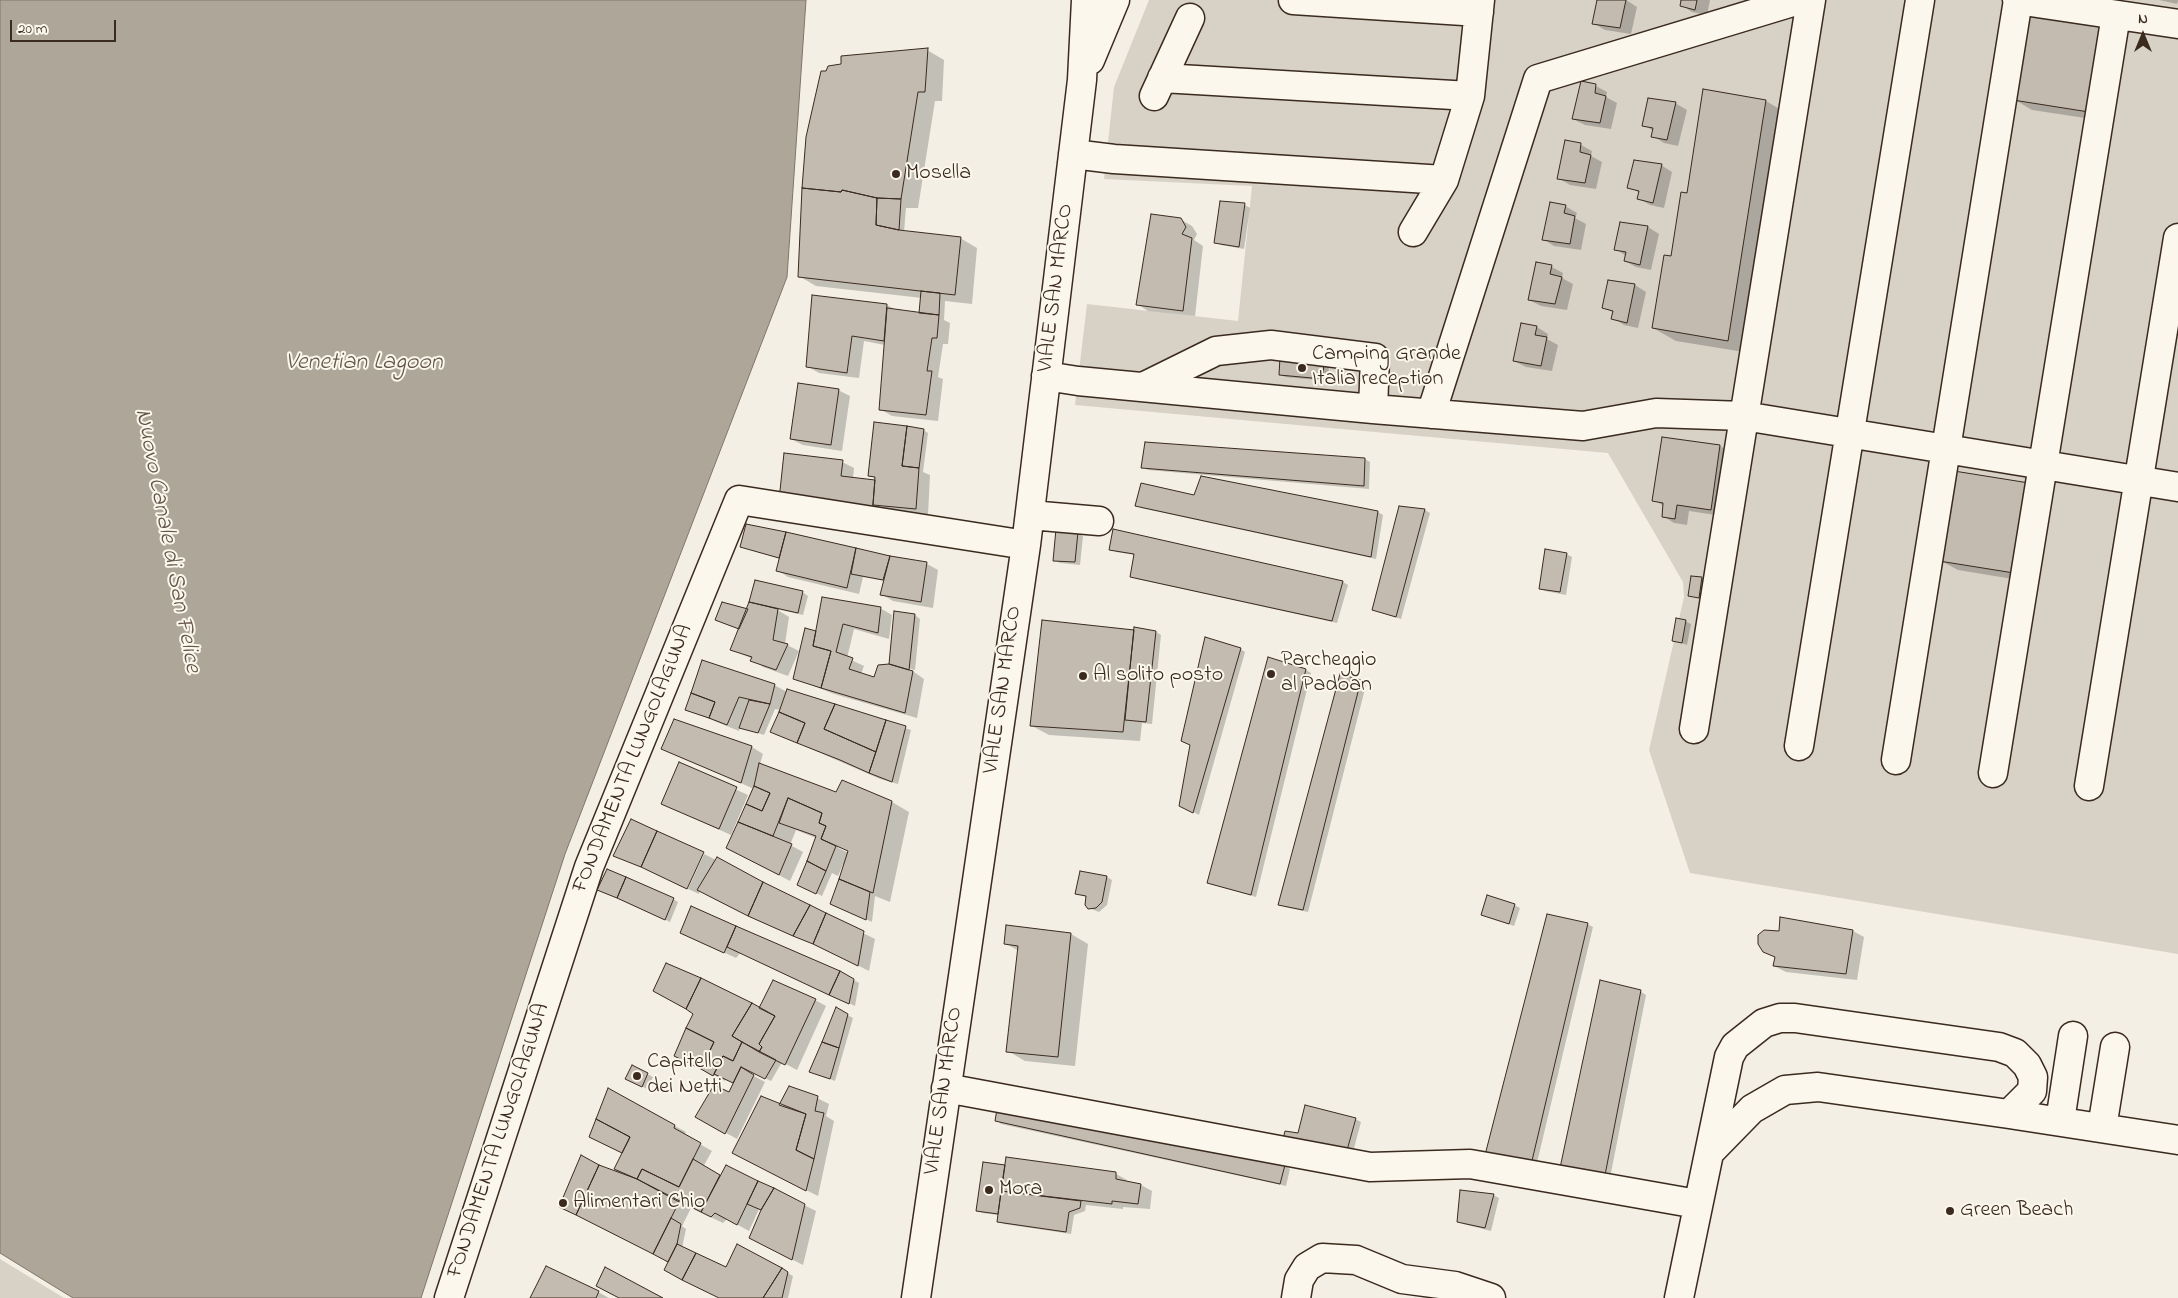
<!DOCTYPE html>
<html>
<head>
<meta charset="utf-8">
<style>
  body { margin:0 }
  #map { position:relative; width:2178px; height:1298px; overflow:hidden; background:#f3efe4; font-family:"Indie Flower",sans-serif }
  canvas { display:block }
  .north { position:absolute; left:2118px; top:10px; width:50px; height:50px; -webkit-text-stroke:4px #fbf7ec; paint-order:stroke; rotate:0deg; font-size:14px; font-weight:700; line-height:20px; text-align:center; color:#3b2a1e }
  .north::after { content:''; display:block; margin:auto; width:18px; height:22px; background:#3b2a1e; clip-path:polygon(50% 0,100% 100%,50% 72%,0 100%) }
  .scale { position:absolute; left:10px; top:20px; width:106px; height:22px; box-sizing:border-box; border:2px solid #3b2a1e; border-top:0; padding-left:6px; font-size:15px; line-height:18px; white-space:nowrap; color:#3b2a1e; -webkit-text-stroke:4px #fbf7ec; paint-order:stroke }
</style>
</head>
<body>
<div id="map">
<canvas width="2178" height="1298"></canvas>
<div class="north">N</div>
<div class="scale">20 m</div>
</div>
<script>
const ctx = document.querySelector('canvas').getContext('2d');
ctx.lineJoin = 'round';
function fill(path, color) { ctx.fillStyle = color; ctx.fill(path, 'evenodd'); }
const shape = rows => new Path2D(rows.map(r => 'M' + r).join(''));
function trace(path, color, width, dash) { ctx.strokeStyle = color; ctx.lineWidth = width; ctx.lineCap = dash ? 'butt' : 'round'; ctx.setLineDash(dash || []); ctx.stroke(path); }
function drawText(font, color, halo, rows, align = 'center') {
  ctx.font = font + ' "Indie Flower",sans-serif'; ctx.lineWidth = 4; ctx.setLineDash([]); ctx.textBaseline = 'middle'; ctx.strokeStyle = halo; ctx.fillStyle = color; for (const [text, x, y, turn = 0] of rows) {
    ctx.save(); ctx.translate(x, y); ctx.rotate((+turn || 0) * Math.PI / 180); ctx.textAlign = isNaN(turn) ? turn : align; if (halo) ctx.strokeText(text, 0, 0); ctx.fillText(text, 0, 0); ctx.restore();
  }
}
fill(shape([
  [1149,0,2178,0,2178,954,1690,873,1649,750,1684,597,1683,582,1608,453,1075,405,1087,304,1238,321,1252,186,1104,179,1114,87],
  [0,1259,64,1298,0,1298]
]), '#d8d1c6');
const water = shape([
  [0,0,806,0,787,277,565,854,421,1298,73,1298,0,1253,0,0]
]);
fill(water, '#afa69a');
trace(water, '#817468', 1);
fill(shape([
  [1598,0,1626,0,1637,7,1631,34,1605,30,1593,23],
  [1682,0,1710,0,1707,15,1692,12,1681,5],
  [2159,0,2178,0,2178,1,2177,4],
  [2029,12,2105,121,2032,110,2015,100],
  [927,50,944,60,942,101,935,101,918,208,906,208,904,232,960,238,977,248,972,304,945,301,944,320,950,323,948,344,943,344,938,377,943,379,938,421,892,416,880,409,885,345,864,341,859,378,819,373,807,366,887,305,898,311,926,315,922,298,816,286,799,276],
  [1596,86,1607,92,1606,97,1617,103,1611,129,1585,125,1573,119],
  [1766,101,1788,114,1750,353,1676,341,1653,328,1688,194],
  [1675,103,1687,110,1678,146,1664,143,1653,136,1654,131,1643,125],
  [1581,145,1592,151,1591,156,1602,162,1596,189,1570,185,1558,178],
  [1661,165,1672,172,1664,208,1650,205,1638,198,1640,193,1629,187],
  [1245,205,1250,208,1244,249,1221,245,1215,242],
  [1565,206,1577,213,1575,218,1586,224,1581,250,1554,246,1543,239],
  [1180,219,1192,226,1197,234,1194,240,1203,246,1195,316,1148,311,1137,304],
  [1621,223,1648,227,1659,234,1651,270,1636,267,1625,261,1626,256,1616,249],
  [1552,267,1563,273,1562,278,1573,284,1567,310,1541,306,1529,300],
  [1609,282,1635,285,1646,292,1638,328,1624,325,1613,318,1614,313,1603,307],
  [1537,327,1548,334,1547,339,1558,345,1552,371,1526,367,1514,361],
  [1281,359,1329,365,1328,381,1285,377,1280,374],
  [838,390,850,396,842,451,803,445,791,439],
  [923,430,928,433,923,472,930,475,928,515,884,510,831,511,842,462,854,468,853,478,876,481,876,479,869,475],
  [1146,443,1365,459,1370,462,1369,489,1148,470,1143,467],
  [1720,446,1731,453,1722,516,1689,511,1687,525,1674,523,1663,516,1664,506,1654,500],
  [1201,478,1378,512,1383,515,1376,559,1141,508,1136,505,1195,497],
  [2046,494,2031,582,1958,570,1941,561],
  [1425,510,1430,513,1401,619,1379,612,1374,609],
  [747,525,927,564,938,570,933,608,893,601,881,594,885,581,863,577,859,594,788,577,777,570,780,559,741,546],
  [1114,531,1343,582,1348,585,1337,623,1137,579,1132,576,1135,555,1116,552,1110,549],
  [1078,533,1083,536,1080,565,1060,563,1054,560],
  [1566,554,1572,557,1566,595,1545,591,1540,588],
  [1702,578,1707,581,1704,600,1690,595],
  [756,582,802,592,808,596,803,615,776,609,789,617,785,644,799,651,788,676,763,667,753,659,732,650,740,629,716,620,747,610],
  [880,608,892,615,889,639,854,629,847,658,864,666,861,674,875,678,890,665,915,615,920,619,915,670,894,664,894,667,914,672,924,679,917,718,834,694,794,678,816,632],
  [1685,621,1691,624,1687,645,1673,640],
  [1135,629,1156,632,1161,635,1152,724,1142,723,1140,741,1049,735,1032,726],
  [1240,649,1245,652,1199,815,1186,808,1191,745],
  [1306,670,1311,673,1256,897,1214,885,1209,882],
  [1360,681,1366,685,1308,912,1285,907,1280,904],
  [774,685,787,692,911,730,898,784,880,779,777,734,781,710,775,709,764,735,740,727,739,731,692,712],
  [675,720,752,747,763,754,760,764,837,793,892,802,909,812,890,902,875,896,872,922,832,904,845,865,843,864,838,876,832,873,822,896,804,887,816,838,796,830,790,845,803,852,790,881,739,854,739,823,754,789,663,748],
  [838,845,854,853,853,855,838,848],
  [680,764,748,795,731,835,662,804],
  [704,854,875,939,869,971,819,946,761,922,700,890,699,894,688,889],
  [1081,872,1107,877,1112,880,1107,905,1099,912,1089,908,1087,897,1077,893],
  [604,892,673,899,678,902,670,922],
  [1514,905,1520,908,1514,926,1483,915],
  [692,908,840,972,859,983,855,1006,741,952,736,958,681,933],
  [1587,924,1593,927,1536,1167,1492,1157],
  [1008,927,1071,934,1088,944,1075,1066,1025,1061,1008,1051,1019,951,1006,944],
  [1853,931,1864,937,1857,980,1786,972,1774,966,1776,958,1764,951,1780,933],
  [1640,991,1646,995,1610,1178,1567,1171],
  [815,1000,826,1006,797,1070,782,1062,771,1081,742,1067,741,1069,765,1082,737,1139,697,1117,729,1093,734,1083,726,1079,725,1081,681,1058,760,1009],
  [836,1009,853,1018,835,1081,811,1072],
  [632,1066,653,1077,647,1089,632,1081],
  [817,1098,829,1104,826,1116,834,1121,818,1196,744,1159,780,1106],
  [1355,1119,1361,1122,1350,1163,1298,1134],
  [996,1120,1285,1166,1290,1169,1286,1186,1001,1124],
  [675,1126,686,1132,684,1135,712,1151,703,1167,720,1177,804,1205,816,1211,803,1265,762,1244,762,1210,759,1209,749,1231,727,1219,723,1223,691,1208,682,1226,686,1229,682,1248,726,1269,737,1246,793,1276,788,1298,719,1298,670,1262,561,1206,599,1166,615,1171,624,1153],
  [1004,1166,1116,1174,1127,1180,1127,1183,1141,1185,1152,1191,1150,1209,1123,1207,1123,1209,1086,1205,1085,1211,1074,1215,1071,1234,1004,1224,998,1221,999,1215,982,1213,977,1210],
  [1493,1195,1499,1198,1491,1231,1463,1224,1458,1221],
  [598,1292,609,1298,532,1298]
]), '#0003');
const building = shape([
  [1597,0,1626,0,1620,28,1592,24,1597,0],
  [1681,0,1697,0,1695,10,1680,6,1681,0],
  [2028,10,2103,23,2089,112,2013,100,2028,10],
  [928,48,925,92,918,92,901,199,877,198,842,190,841,192,802,188,806,137,821,71,826,71,828,66,841,64,841,56,928,48],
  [1581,81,1596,84,1595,93,1606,96,1600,123,1572,119,1581,81],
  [1703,89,1766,100,1728,341,1652,328,1664,255,1671,256,1681,192,1687,193,1703,89],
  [1648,98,1676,102,1667,140,1651,137,1653,128,1642,126,1648,98],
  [1565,140,1581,143,1580,152,1591,155,1585,183,1557,179,1565,140],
  [1634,160,1662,164,1653,203,1637,199,1639,191,1627,188,1634,160],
  [802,188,841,192,842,190,877,198,876,225,899,230,961,237,955,295,798,277,802,188],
  [877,198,901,199,899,230,876,225,877,198],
  [1220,201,1245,203,1239,247,1214,243,1220,201],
  [1550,202,1566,205,1564,213,1575,216,1570,244,1542,240,1550,202],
  [1151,214,1181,218,1186,227,1182,234,1192,238,1183,311,1136,305,1151,214],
  [1620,222,1648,226,1640,265,1624,261,1626,252,1614,250,1620,222],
  [1536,262,1552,265,1550,274,1562,277,1555,304,1528,300,1536,262],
  [1608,280,1635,284,1627,323,1611,319,1613,311,1602,308,1608,280],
  [921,291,940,293,939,315,919,313,921,291],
  [812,295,887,304,884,341,852,336,847,373,806,367,812,295],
  [887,308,939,315,937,338,932,338,927,371,932,371,926,415,879,410,887,308],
  [1521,323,1537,326,1535,335,1547,337,1541,366,1513,361,1521,323],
  [1280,357,1324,361,1323,379,1279,375,1280,357],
  [798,383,839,389,831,445,790,439,798,383],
  [874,422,907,426,902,466,919,468,916,509,873,505,875,477,868,476,874,422],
  [907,426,924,429,919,468,902,466,907,426],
  [1662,437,1720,445,1711,510,1677,505,1675,519,1662,517,1663,503,1652,501,1662,437],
  [1145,442,1365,458,1364,486,1141,468,1145,442],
  [784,453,843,460,841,476,875,480,872,515,779,500,784,453],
  [1954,471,2029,483,2014,573,1939,561,1954,471],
  [1201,476,1378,511,1371,557,1135,506,1141,483,1194,495,1201,476],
  [1399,506,1425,509,1396,617,1372,610,1399,506],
  [746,524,786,532,779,558,740,547,746,524],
  [1056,529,1078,532,1075,562,1053,561,1056,529],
  [1113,529,1343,581,1332,621,1130,577,1134,554,1109,550,1113,529],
  [786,532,856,548,847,588,776,571,786,532],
  [856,548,890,556,883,580,851,574,856,548],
  [1545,549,1567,553,1560,592,1539,589,1545,549],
  [890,556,927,562,921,602,880,595,890,556],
  [1691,576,1702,577,1699,598,1688,596,1691,576],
  [755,580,803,591,798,613,749,602,755,580],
  [822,597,881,607,878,633,843,624,836,652,853,658,849,669,874,677,878,665,889,664,913,671,905,713,821,688,831,651,813,646,822,597],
  [722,602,748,609,739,629,715,620,722,602],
  [749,602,778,609,773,640,788,644,776,670,750,661,752,657,730,650,749,602],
  [894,611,915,614,909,670,889,664,894,611],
  [1676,618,1686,620,1682,643,1672,641,1676,618],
  [1042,620,1134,630,1123,732,1030,726,1042,620],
  [1134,627,1156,631,1146,722,1125,720,1134,627],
  [805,628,816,631,813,646,831,651,821,688,793,679,805,628],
  [1205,637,1241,648,1193,813,1179,806,1190,745,1181,741,1205,637],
  [1268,657,1306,669,1251,895,1207,883,1268,657],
  [702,660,775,684,770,704,739,697,727,725,709,718,715,702,691,693,702,660],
  [1340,674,1361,680,1303,910,1278,905,1340,674],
  [787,689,835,704,824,729,876,752,869,773,840,760,797,743,805,723,779,712,787,689],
  [691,693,715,702,709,718,685,710,691,693],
  [749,700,770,704,758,733,739,728,749,700],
  [835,704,886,720,876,752,824,729,835,704],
  [779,712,805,723,797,743,770,732,779,712],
  [674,719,752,746,741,783,661,749,674,719],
  [886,720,906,726,892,782,869,773,886,720],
  [679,762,737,787,719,829,661,804,679,762],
  [759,763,836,792,842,780,892,801,873,893,839,879,848,851,821,839,826,826,819,823,822,813,788,798,773,836,738,822,746,804,762,811,770,793,754,786,759,763],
  [754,786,770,793,762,811,746,804,754,786],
  [788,798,822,813,819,823,826,826,821,839,836,846,826,871,807,861,816,836,779,823,788,798],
  [631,819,657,831,641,867,613,856,631,819],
  [738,822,792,844,779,875,726,848,738,822],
  [657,831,704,852,687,889,641,867,657,831],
  [717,857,763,882,748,916,697,890,717,857],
  [807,861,826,871,816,894,797,885,807,861],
  [607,869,626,877,617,898,597,890,607,869],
  [1080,871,1107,876,1102,902,1096,908,1088,909,1085,905,1086,896,1075,894,1080,871],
  [626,877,674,898,665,920,617,898,626,877],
  [839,879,870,892,866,920,830,904,839,879],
  [763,882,810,905,793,936,748,916,763,882],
  [1487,895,1515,904,1509,924,1481,915,1487,895],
  [810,905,826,913,813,944,793,936,810,905],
  [691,906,736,926,724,953,680,933,691,906],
  [826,913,864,931,858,966,813,944,826,913],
  [1547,914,1588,923,1531,1165,1485,1155,1547,914],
  [1780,917,1853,930,1846,974,1773,966,1775,957,1763,952,1758,944,1758,935,1764,930,1779,931,1780,917],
  [1006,925,1071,933,1058,1057,1006,1052,1018,946,1004,944,1006,925],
  [736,926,840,971,829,995,727,947,736,926],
  [666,963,701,978,686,1009,653,991,666,963],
  [840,971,854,979,849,1004,829,995,840,971],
  [701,978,752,1003,732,1036,742,1042,733,1061,723,1056,713,1076,701,1069,714,1042,686,1028,693,1014,686,1009,701,978],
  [773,980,816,999,785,1065,759,1052,762,1047,759,1044,775,1016,759,1008,773,980],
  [1600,980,1641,990,1605,1175,1560,1168,1600,980],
  [752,1003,775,1016,759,1044,762,1047,759,1052,732,1036,752,1003],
  [836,1007,848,1014,839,1048,822,1042,836,1007],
  [686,1028,714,1042,701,1069,674,1056,686,1028],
  [742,1042,776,1060,765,1079,741,1067,733,1083,714,1074,723,1056,733,1061,742,1042],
  [822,1042,839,1048,830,1079,809,1072,822,1042],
  [632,1065,648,1073,642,1087,625,1079,632,1065],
  [741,1067,754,1075,725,1134,695,1117,714,1085,729,1092,741,1067],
  [789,1086,818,1096,815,1111,824,1113,814,1159,796,1150,806,1114,779,1105,789,1086],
  [608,1088,675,1125,674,1128,701,1143,679,1187,642,1169,637,1179,614,1169,630,1137,596,1119,608,1088],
  [761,1096,806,1114,796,1150,814,1159,806,1191,732,1153,761,1096],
  [1305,1105,1356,1118,1344,1161,1281,1147,1285,1131,1298,1133,1305,1105],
  [997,1109,1285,1165,1280,1184,995,1121,997,1109],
  [596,1119,630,1137,622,1153,589,1137,596,1119],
  [581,1155,599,1165,576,1215,559,1207,581,1155],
  [1006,1157,1116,1172,1116,1179,1141,1184,1138,1204,1112,1201,1112,1204,1001,1191,1006,1157],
  [693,1159,720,1175,701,1212,637,1179,642,1169,679,1187,693,1159],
  [983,1162,1005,1165,998,1214,976,1211,983,1162],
  [599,1165,637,1179,679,1202,653,1254,576,1215,599,1165],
  [726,1165,758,1181,737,1225,715,1213,711,1217,701,1212,726,1165],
  [758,1181,774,1188,761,1210,747,1204,758,1181],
  [774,1188,805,1204,792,1260,749,1238,761,1210,774,1188],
  [1460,1190,1494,1194,1485,1228,1457,1222,1460,1190],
  [1001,1191,1081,1201,1080,1208,1069,1212,1066,1232,997,1222,1001,1191],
  [671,1218,681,1224,677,1244,668,1262,653,1254,671,1218],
  [677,1244,696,1253,682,1280,664,1270,677,1244],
  [737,1244,782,1268,763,1298,719,1298,682,1280,696,1253,726,1267,737,1244],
  [546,1266,599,1291,596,1298,530,1298,546,1266],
  [605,1267,663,1298,619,1298,596,1286,605,1267],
  [782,1268,788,1272,782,1298,763,1298,782,1268]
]);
fill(building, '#c3bbb0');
trace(building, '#3b2a1e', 1);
const minor = shape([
  [1293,0,1479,12],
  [2017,0,2178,24],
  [1090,60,1115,0],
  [1162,78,1470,96],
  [1154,96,1190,18],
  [1073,154,1114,159,1444,180],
  [1413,232,1444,180,1470,96,1480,0],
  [1046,376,1078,381,1373,409,1583,426,1656,413,1744,416,2178,487],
  [1143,387,1216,351,1271,345,1375,358,1373,409],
  [1431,414,1538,79,1799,0],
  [1030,515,1099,521],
  [1694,729,1811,0],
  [1799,746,1920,0],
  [1896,760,2018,0],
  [1993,773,2116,15],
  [2089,786,2178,238],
  [946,1088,1370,1167,1470,1164,1697,1204],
  [2009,1114,2178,1140],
  [2060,1121,2073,1036],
  [2102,1128,2115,1047],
  [449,1298,589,867,739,500,1026,545],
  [916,1298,1026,545,1082,80,1086,0],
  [1296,1298,1299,1280,1307,1267,1322,1258,1356,1260,1402,1279,1455,1286,1491,1298],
  [1679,1298,1729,1057,1735,1046,1764,1023,1780,1018,1795,1018,1999,1047,2015,1053,2027,1065,2033,1077,2032,1091,2009,1114,1818,1087,1785,1090,1752,1109,1710,1152]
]);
trace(minor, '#3b2a1e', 31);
trace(minor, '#fbf7ec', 28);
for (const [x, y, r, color] of [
  [896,174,5,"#3b2a1e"],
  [1302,368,5,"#3b2a1e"],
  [1271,674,5,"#3b2a1e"],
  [1083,676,5,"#3b2a1e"],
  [637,1076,5,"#3b2a1e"],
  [989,1190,5,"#3b2a1e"],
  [563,1203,5,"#3b2a1e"],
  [1950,1211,5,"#3b2a1e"]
]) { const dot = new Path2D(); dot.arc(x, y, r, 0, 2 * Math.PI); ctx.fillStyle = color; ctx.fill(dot); trace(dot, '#fbf7ec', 2); }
drawText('22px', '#3b2a1e', '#fbf7ec', [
  ["Mosella",906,174],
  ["Camping Grande",1312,355],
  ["Italia reception",1312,380],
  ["Parcheggio",1281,661],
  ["al Padoan",1281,686],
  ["Al solito posto",1093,676],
  ["Capitello",647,1063],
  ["dei Netti",647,1088],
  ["Mora",999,1190],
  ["Alimentari Chio",573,1203],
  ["Green Beach",1960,1211]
], 'left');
drawText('22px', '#3b2a1e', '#fbf7ec', [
  ["VIALE SAN MARCO",1057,288,-83],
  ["VIALE SAN MARCO",1004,690,-82],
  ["FONDAMENTA LUNGOLAGUNA",634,759,-68],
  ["VIALE SAN MARCO",945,1091,-82],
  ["FONDAMENTA LUNGOLAGUNA",500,1141,-72]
]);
drawText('italic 24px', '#645549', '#fbf7ec', [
  ["Venetian Lagoon",364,364],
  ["Nuovo Canale di San Felice",166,541,79]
]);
</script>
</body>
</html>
